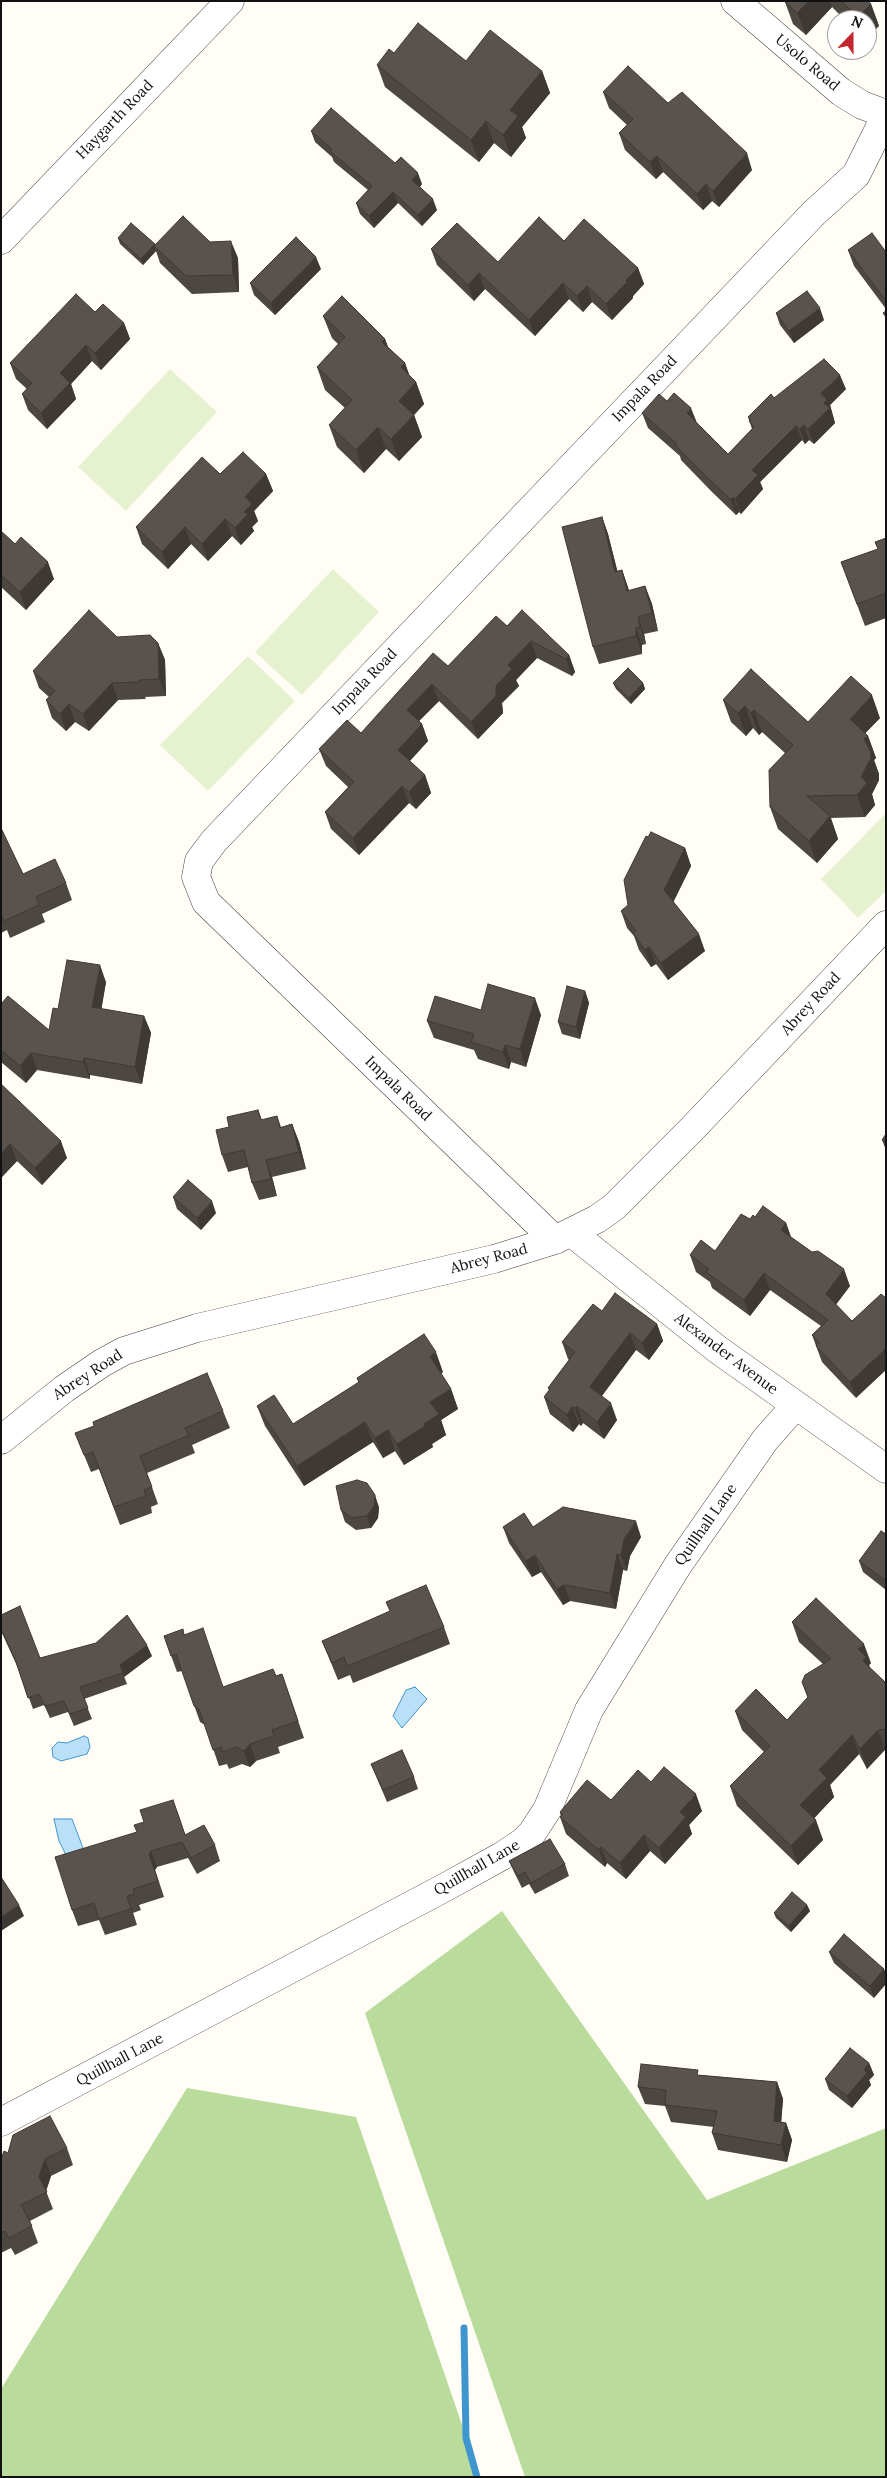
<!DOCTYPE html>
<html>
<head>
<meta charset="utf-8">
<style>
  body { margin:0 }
  #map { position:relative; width:887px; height:2478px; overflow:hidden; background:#fffdf5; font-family:Lora,serif }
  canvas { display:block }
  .frame { position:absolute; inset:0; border:2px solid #111; pointer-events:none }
  .north { position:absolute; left:827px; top:10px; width:50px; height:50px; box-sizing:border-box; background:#fff; border:1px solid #a0a0a0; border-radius:50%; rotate:22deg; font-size:14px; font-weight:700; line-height:20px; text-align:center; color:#111 }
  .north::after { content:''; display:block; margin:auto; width:18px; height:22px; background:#c4262e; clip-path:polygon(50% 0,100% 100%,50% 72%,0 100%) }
</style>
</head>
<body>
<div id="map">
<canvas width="887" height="2478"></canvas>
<div class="frame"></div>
<div class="north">N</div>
</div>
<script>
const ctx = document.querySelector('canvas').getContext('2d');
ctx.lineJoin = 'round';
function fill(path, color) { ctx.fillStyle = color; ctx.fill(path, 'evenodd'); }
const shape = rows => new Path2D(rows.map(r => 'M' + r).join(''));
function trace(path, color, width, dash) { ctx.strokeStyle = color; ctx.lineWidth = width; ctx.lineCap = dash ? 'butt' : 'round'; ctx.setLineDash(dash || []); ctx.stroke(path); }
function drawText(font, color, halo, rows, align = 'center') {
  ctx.font = font + ' Lora,serif'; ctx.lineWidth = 5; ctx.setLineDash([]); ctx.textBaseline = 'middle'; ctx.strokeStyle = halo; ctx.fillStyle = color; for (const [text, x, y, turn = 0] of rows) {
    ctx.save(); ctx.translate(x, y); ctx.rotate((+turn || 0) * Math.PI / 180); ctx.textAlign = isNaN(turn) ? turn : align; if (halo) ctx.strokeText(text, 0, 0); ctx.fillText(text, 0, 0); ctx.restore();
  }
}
fill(shape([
  [502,1911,707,2200,886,2128,886,2477,525,2477,365,2013],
  [187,2088,356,2117,480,2477,1,2477,1,2389]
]), '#b9dc9c');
fill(shape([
  [170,369,217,412,126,511,78,467],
  [333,569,379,612,302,695,255,652],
  [248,656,295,701,208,791,160,745],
  [886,813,886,891,858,918,821,879]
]), '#e6f2cf');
const water = shape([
  [415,1687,427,1699,402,1728,393,1716,406,1690,415,1687],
  [84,1736,88,1738,90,1747,87,1754,61,1761,53,1757,52,1748,58,1742,67,1743,84,1736],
  [54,1819,72,1819,83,1848,78,1854,66,1855,59,1841,54,1819]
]);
fill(water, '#b9e0f7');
trace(water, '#3f96cf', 1);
trace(shape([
  [464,2328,466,2438,477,2477]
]), '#3f96cf', 7);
const street = shape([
  [735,1,841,92,862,105,886,114],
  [1,240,230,1],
  [572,1233,717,1349,886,1469],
  [555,1240,206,902,196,877,199,861,214,841,814,213,856,175,886,115],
  [1,1440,64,1389,102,1363,124,1351,197,1328,494,1259,555,1240,597,1219,614,1207,691,1130,886,925],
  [1,2122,442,1889,502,1856,523,1842,532,1833,547,1810,589,1710,678,1565,765,1440,795,1406]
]);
trace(street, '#444', 29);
trace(street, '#fff', 28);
fill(shape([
  [786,1,868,1,871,4,879,26,867,20,845,20,832,7,806,35,793,24,785,2],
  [394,53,542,71,550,93,522,127,526,138,511,157,494,143,479,162,385,87,377,65],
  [603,92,668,103,752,170,719,207,712,201,703,210,663,172,656,179,625,150,619,133,627,125,609,108],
  [311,131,395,163,422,184,420,187,437,210,422,226,398,203,374,228,360,214,356,203,368,190,334,162,332,157,315,142],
  [118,238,155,244,210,242,238,258,239,292,192,294,160,263,156,251,143,265,120,244],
  [564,241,638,268,644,284,633,296,633,298,612,320,592,302,583,312,569,299,535,336,485,289,474,301,437,265,431,249,498,262],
  [848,250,886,252,886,309,854,266],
  [321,269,275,315,254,295,250,283],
  [95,312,124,323,130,339,101,370,92,361,71,384,76,399,47,429,28,410,22,394,27,389,16,379,10,363],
  [776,313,824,320,794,343,780,325],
  [323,316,385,339,388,347,405,363,409,375,416,382,424,404,414,415,422,437,399,461,386,449,364,473,337,447,329,425,345,408,325,390,317,367,338,344,332,338],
  [846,389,830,405,835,423,814,444,809,440,805,444,802,440,760,482,763,489,741,514,739,512,736,515,712,492,681,460,680,456,648,428,642,413,667,401,697,423,728,454,752,429,748,417,774,398],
  [220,474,266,474,273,491,254,511,258,521,252,527,254,531,241,545,232,536,208,561,191,544,168,569,142,544,136,527],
  [602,517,608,534,617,571,622,570,629,591,645,586,652,604,658,631,644,634,646,644,642,645,642,654,599,664,593,647],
  [1,531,54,579,26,610,1,587],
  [886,538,886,618,865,626,841,562,878,549],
  [507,626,569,655,575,672,572,676,537,658,516,680,519,686,502,703,503,713,478,739,439,701,419,721,422,724,428,741,410,761,425,775,431,793,416,809,409,803,359,855,331,829,325,812,348,787,326,766,319,749,361,733,448,666],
  [117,637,158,643,165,660,166,696,145,697,146,699,118,700,89,731,75,722,66,731,52,718,46,700,49,697,39,688,33,671],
  [613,683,643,683,645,689,631,704,616,689],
  [723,700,808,722,880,718,865,733,868,736,876,758,874,760,879,774,879,780,872,794,875,805,865,817,831,818,838,839,817,863,778,829,770,807,785,753,762,732,759,735,753,728,746,736,731,722],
  [1,828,23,874,66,883,72,900,42,914,45,922,10,938,7,930,1,933],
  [648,837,685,848,691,866,673,902,705,951,668,980,656,964,651,967,639,950,634,936,627,928,621,911,628,905],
  [106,982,101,1009,144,1016,151,1033,142,1084,90,1075,90,1079,37,1070,26,1083,1,1062,1,1004,49,1030,58,1009],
  [585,991,589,1003,580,1039,562,1034,558,1022],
  [481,1010,541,1015,526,1067,511,1062,509,1069,478,1059,474,1050,434,1038,427,1021],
  [1,1084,67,1158,42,1185,17,1161,1,1178],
  [258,1110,262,1120,277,1116,281,1127,292,1124,299,1142,306,1169,272,1177,277,1196,259,1200,252,1183,248,1167,228,1172,222,1155,229,1127],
  [886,1134,886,1150,882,1140],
  [173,1197,216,1213,201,1230,177,1209],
  [755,1217,786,1223,791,1237,850,1286,836,1304,856,1398,822,1362,812,1335,821,1326,770,1290,750,1316,712,1288,710,1282,696,1272,690,1255,715,1251,750,1219],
  [602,1311,657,1324,663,1341,649,1360,636,1350,602,1396,617,1420,604,1439,583,1423,581,1426,579,1424,573,1432,550,1414,544,1397,549,1390,548,1388,569,1360,568,1359,562,1342],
  [443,1372,441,1374,451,1389,458,1409,441,1420,446,1435,432,1444,433,1447,404,1465,395,1451,383,1458,373,1442,304,1486,265,1426,257,1406,293,1424,359,1383,357,1378],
  [223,1411,230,1428,192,1445,195,1453,147,1473,158,1504,151,1507,152,1513,120,1525,99,1469,91,1472,75,1433],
  [379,1507,378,1518,371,1528,356,1530,345,1522,341,1510],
  [503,1527,533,1527,641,1537,630,1556,627,1571,623,1570,616,1609,570,1601,563,1605,541,1572,532,1577,509,1543],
  [886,1534,886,1590,863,1572,859,1561],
  [1,1615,40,1658,152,1656,124,1677,127,1684,84,1699,92,1719,74,1726,68,1712,50,1718,44,1705,33,1709,18,1668,1,1631],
  [792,1622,871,1663,869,1665,870,1668,886,1683,886,1749,867,1769,859,1754,830,1785,834,1797,814,1818,823,1840,798,1865,737,1806,730,1786,764,1752,742,1730,735,1711,787,1720,808,1698,802,1682,823,1664,799,1642],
  [444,1627,450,1644,353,1683,350,1675,338,1680,322,1641],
  [185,1634,223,1687,276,1676,282,1674,304,1738,278,1747,280,1753,256,1761,250,1767,242,1764,229,1769,227,1764,219,1766,205,1725,200,1722,182,1671,177,1672,164,1636],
  [371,1764,414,1777,418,1789,387,1802],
  [651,1782,702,1811,689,1825,692,1834,665,1864,650,1851,626,1879,607,1863,605,1867,566,1834,560,1817,561,1816,560,1812,611,1800],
  [173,1800,185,1835,215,1845,220,1861,197,1874,188,1858,157,1867,155,1870,164,1897,139,1905,141,1910,133,1913,137,1925,105,1935,99,1920,78,1926,72,1910,137,1832,144,1822],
  [509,1861,565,1864,569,1876,535,1894,529,1884,522,1888,514,1872],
  [807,1905,810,1911,791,1932,776,1918,774,1913],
  [829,1952,884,1969,874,1998,834,1963],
  [869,2063,874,2075,869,2080,871,2085,852,2108,829,2090,825,2079],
  [699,2075,777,2082,783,2099,781,2122,786,2123,792,2140,787,2162,718,2150,712,2133,714,2127,671,2122,665,2106,645,2104,638,2087],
  [67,2148,73,2165,51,2176,46,2191,53,2209,30,2221,38,2243,15,2255,11,2248,1,2253,1,2159,8,2153]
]), '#4d4742');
fill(shape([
  [809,1,830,1,832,7,806,35,797,13],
  [871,4,879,26,867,38,867,20,859,20,858,17],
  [542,71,550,93,522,127,526,138,511,157,503,135,510,110],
  [486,121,494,143,479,162,471,140],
  [747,153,752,170,719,207,713,191],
  [657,156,663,172,656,179,650,162],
  [418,173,422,184,416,191,412,180],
  [706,184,712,201,703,210,697,194],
  [393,192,398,203,374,228,369,216],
  [433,199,437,210,422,226,418,215],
  [231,241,238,258,239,292,233,275],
  [155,244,154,246,156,251,143,265,141,259],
  [316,257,321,269,275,315,271,303],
  [638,268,644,284,633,296,633,298,612,320,606,304,626,280],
  [479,273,485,289,474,301,468,285],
  [563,283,569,299,535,336,529,320],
  [587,286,592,302,583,312,577,296],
  [820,308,824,320,794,343,789,331],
  [124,323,130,339,101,370,95,353],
  [385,339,393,361,382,342],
  [86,345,92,361,71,384,76,399,47,429,41,413,60,373],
  [405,363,413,385,401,367],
  [840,375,846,389,830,405,835,423,814,444,808,429,821,393],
  [416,382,424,404,414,415,422,437,399,461,391,439,399,401],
  [691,408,697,423,687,413],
  [804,425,809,440,805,444,800,429],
  [796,426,802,440,760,482,763,489,741,514,735,499,752,470],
  [378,427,386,449,364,473,356,450],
  [266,474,273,491,254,511,258,521,252,527,254,531,241,545,235,528,244,512,245,497],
  [733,497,739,512,736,515,731,500],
  [602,517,608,534,622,589,615,572],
  [225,519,232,536,208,561,202,544],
  [185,527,191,544,168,569,162,552],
  [48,562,54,579,26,610,20,592],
  [622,570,628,587,633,608,627,591],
  [645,586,652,604,658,631,652,613],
  [638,617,644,634,646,644,640,627],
  [636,628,642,645,642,654,636,636],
  [531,641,537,658,516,680,519,686,502,703,503,713,478,739,471,722,496,686,508,665],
  [158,643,165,660,166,696,159,679],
  [569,655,575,672,572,676,566,659],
  [112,683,118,700,89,731,83,714],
  [643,683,645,689,631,704,629,698],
  [432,684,439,701,413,727,407,710],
  [872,695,880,718,858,741,850,719],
  [69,704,75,722,66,731,60,714],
  [745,706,753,728,746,736,738,713],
  [754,710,762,732,759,735,751,713],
  [422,724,428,741,404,767,398,750],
  [868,736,876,758,874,760,879,774,879,780,872,794,875,805,865,817,857,795,861,777,864,739],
  [425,775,431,793,416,809,409,792],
  [402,786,409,803,359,855,353,838],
  [830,816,838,839,817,863,809,841],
  [685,848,691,866,671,907,664,890],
  [699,934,705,951,668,980,661,963],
  [649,947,656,964,651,967,645,950],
  [100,965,106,982,99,1024,92,1007],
  [585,991,589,1003,580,1039,576,1027],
  [535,998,541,1015,526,1067,520,1049],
  [144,1016,151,1033,142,1084,135,1067],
  [505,1045,511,1062,509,1069,503,1052],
  [31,1053,37,1070,26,1083,20,1066],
  [84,1058,90,1075,90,1079,83,1062],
  [292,1124,299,1142,306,1169,299,1152],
  [61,1141,67,1158,42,1185,35,1168],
  [10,1144,17,1161,1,1178,1,1154],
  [266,1160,272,1177,277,1196,271,1179],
  [212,1201,216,1213,201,1230,197,1218],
  [786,1223,792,1240,781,1230],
  [844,1269,850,1286,832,1310,826,1294],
  [764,1273,770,1290,750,1316,744,1300],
  [657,1324,663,1341,649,1360,642,1343],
  [630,1333,636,1350,597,1402,590,1387,591,1385],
  [886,1348,886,1370,856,1398,850,1382],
  [436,1352,443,1372,437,1376,430,1356],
  [451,1389,458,1409,441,1420,446,1435,432,1444,433,1447,404,1465,397,1444,424,1424,430,1402],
  [611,1403,617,1420,604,1439,597,1422],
  [577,1406,583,1423,581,1426,575,1408],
  [572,1407,579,1424,573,1432,567,1415],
  [365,1422,373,1442,304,1486,297,1466],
  [388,1430,395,1451,383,1458,375,1438],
  [375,1495,379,1507,378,1518,371,1528,367,1516],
  [636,1521,641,1537,630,1556,627,1571,621,1555,624,1539],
  [617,1554,623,1570,616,1609,610,1593],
  [535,1555,541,1572,532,1577,526,1561],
  [564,1585,570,1601,563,1605,557,1589],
  [864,1644,871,1663,869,1665,873,1677,870,1681,858,1649],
  [147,1645,152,1656,124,1677,127,1684,120,1665],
  [878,1730,885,1749,867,1769,860,1749],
  [852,1735,859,1754,830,1785,834,1797,808,1825,800,1805,819,1770],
  [250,1744,256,1761,250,1767,244,1751],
  [696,1794,702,1811,689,1825,692,1834,665,1864,659,1848,680,1812],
  [173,1800,179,1816,191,1852,185,1835],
  [816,1820,823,1840,798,1865,791,1846],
  [644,1835,650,1851,626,1879,620,1863],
  [601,1847,607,1863,605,1867,599,1850],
  [151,1851,157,1867,155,1870,164,1897,149,1854],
  [127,1896,133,1913,137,1925,131,1909],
  [19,1905,24,1916,1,1931,1,1917],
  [807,1905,810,1911,791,1932,789,1926],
  [884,1969,886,1973,886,1984,874,1998,870,1986],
  [869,2063,874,2075,869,2080,871,2085,852,2108,847,2096,864,2070],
  [777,2082,783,2099,780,2138,774,2121],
  [786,2123,792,2140,787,2162,781,2145],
  [45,2159,51,2176,45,2194,39,2177]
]), '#3f3936');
const building = shape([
  [786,1,809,1,797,13,785,2,786,1],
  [841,1,868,1,871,4,858,17,841,1],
  [418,23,466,61,490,30,542,71,510,110,518,116,503,135,486,121,471,140,377,65,389,49,394,53,418,23],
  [628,66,668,103,682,92,747,153,713,191,706,184,697,194,657,156,650,162,619,133,633,119,603,92,628,66],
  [331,108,395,163,401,157,418,173,412,180,433,199,418,215,393,192,369,216,356,203,372,186,330,151,332,149,311,131,331,108],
  [183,216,210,242,231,241,233,275,186,276,154,246,183,216],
  [539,217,564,241,584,219,638,268,626,280,627,282,606,304,587,286,577,296,563,283,529,320,479,273,468,285,431,249,457,223,498,262,539,217],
  [131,223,155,244,141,259,118,238,131,223],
  [872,233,886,252,886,301,848,250,872,233],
  [296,237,316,257,271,303,250,283,296,237],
  [807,291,820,308,789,331,776,313,807,291],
  [76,294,95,312,103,304,124,323,95,353,86,345,60,373,70,383,41,413,22,394,32,383,10,363,76,294],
  [342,296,385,339,382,342,405,363,401,367,416,382,399,401,414,415,391,439,378,427,356,450,329,425,352,400,317,367,345,337,323,316,342,296],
  [886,311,886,317,883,313,886,311],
  [824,359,840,375,821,393,827,400,824,403,830,408,808,429,804,425,800,429,796,426,752,470,758,475,735,499,733,497,731,500,707,477,675,445,677,444,642,413,659,394,667,401,674,393,691,408,687,413,728,454,754,427,749,421,751,420,748,417,771,394,774,398,824,359],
  [243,452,266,474,245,497,252,504,244,512,248,514,235,528,225,519,202,544,185,527,162,552,136,527,202,457,220,474,243,452],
  [602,517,615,572,622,570,627,591,645,586,652,613,638,617,640,627,636,628,636,636,593,647,562,527,602,517],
  [1,531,15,544,21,537,48,562,20,592,1,575,1,531],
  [886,538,886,593,857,604,841,562,878,549,875,542,886,538],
  [89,610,117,637,150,635,158,643,159,679,139,680,139,682,112,683,83,714,69,704,60,714,46,700,55,691,33,671,89,610],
  [522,610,569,655,566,659,531,641,508,665,512,669,496,686,496,696,471,722,432,684,407,710,422,724,398,750,425,775,409,792,402,786,353,838,325,812,354,782,319,749,347,720,361,733,433,653,448,666,496,616,507,626,522,610],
  [628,668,643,683,629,698,613,683,628,668],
  [751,669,808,722,851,676,872,695,850,719,868,736,864,739,871,752,871,758,861,777,867,783,857,795,807,796,830,816,809,841,770,807,769,770,793,745,754,710,751,713,745,706,738,713,723,700,751,669],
  [1,828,23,874,55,859,66,883,36,897,39,905,4,921,1,915,1,828],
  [651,832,685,848,664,890,699,934,661,963,649,947,645,950,633,933,636,931,621,911,628,905,624,880,646,836,648,837,651,832],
  [67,960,100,965,92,1007,144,1016,135,1067,84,1058,83,1062,31,1053,20,1066,1,1050,1,1004,8,996,49,1030,53,1008,58,1009,67,960],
  [488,984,535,998,520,1049,505,1045,503,1052,471,1042,474,1034,427,1021,435,996,481,1010,488,984],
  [567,986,585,991,576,1027,558,1022,567,986],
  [1,1084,61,1141,35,1168,10,1144,1,1154,1,1084],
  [258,1110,261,1120,277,1116,280,1128,292,1124,299,1152,266,1160,271,1179,252,1183,244,1150,222,1155,216,1130,229,1127,227,1117,258,1110],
  [886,1134,886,1142,882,1140,886,1134],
  [188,1180,212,1201,197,1218,173,1197,188,1180],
  [763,1206,786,1223,781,1230,812,1252,818,1251,844,1269,826,1294,852,1321,881,1294,886,1298,886,1348,850,1382,816,1346,819,1342,812,1335,828,1320,764,1273,744,1300,706,1272,709,1269,690,1255,701,1240,715,1251,741,1214,750,1219,753,1215,755,1217,763,1206],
  [615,1293,657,1324,642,1343,630,1333,591,1385,590,1387,611,1403,597,1422,577,1406,575,1408,572,1407,567,1415,544,1397,550,1389,548,1388,575,1352,562,1342,593,1304,602,1311,615,1293],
  [424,1334,436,1352,430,1356,451,1389,430,1402,439,1414,424,1424,425,1426,397,1444,388,1430,375,1438,365,1422,297,1466,257,1406,274,1395,293,1424,359,1382,357,1378,424,1334],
  [207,1373,223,1411,185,1428,189,1435,140,1456,152,1487,144,1490,146,1496,114,1507,93,1452,84,1455,75,1433,94,1426,93,1422,207,1373],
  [357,1480,367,1483,375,1495,374,1506,367,1516,352,1518,341,1510,336,1486,357,1480],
  [563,1507,636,1521,624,1539,621,1555,617,1554,610,1593,564,1585,557,1589,535,1555,526,1561,503,1527,524,1513,533,1527,563,1507],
  [881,1531,886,1534,886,1581,859,1561,881,1531],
  [426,1585,444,1627,347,1666,344,1657,332,1663,322,1641,390,1611,386,1602,426,1585],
  [816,1598,864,1644,858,1649,866,1657,863,1661,886,1683,886,1729,878,1730,860,1749,852,1735,819,1770,827,1778,800,1805,816,1820,791,1846,730,1786,770,1746,735,1711,756,1689,787,1720,808,1697,802,1682,805,1675,831,1659,792,1622,816,1598],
  [20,1606,40,1658,96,1643,127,1615,147,1645,120,1665,123,1673,80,1687,88,1708,70,1714,64,1701,45,1706,39,1694,28,1698,15,1659,1,1629,1,1615,20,1606],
  [203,1628,223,1687,273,1669,276,1676,282,1674,298,1721,272,1730,274,1736,250,1744,244,1751,236,1747,223,1752,221,1747,213,1750,199,1709,194,1706,176,1654,171,1656,164,1636,183,1629,184,1635,203,1628],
  [402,1750,414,1777,383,1790,371,1764,402,1750],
  [664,1767,696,1794,680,1812,686,1817,659,1848,644,1835,620,1863,601,1847,599,1850,560,1817,563,1815,560,1812,587,1780,611,1800,638,1770,651,1782,664,1767],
  [173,1800,185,1835,204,1825,215,1845,191,1858,182,1842,151,1851,149,1854,158,1881,133,1889,135,1894,127,1896,131,1909,99,1919,94,1903,72,1910,55,1857,137,1832,134,1825,144,1822,140,1810,173,1800],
  [550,1839,565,1864,531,1883,525,1872,518,1876,509,1861,550,1839],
  [1,1877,19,1905,1,1917,1,1877],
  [792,1892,807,1905,789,1926,774,1913,792,1892],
  [844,1934,884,1969,870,1986,829,1952,844,1934],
  [850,2048,869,2063,864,2070,867,2073,847,2096,825,2079,850,2048],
  [641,2064,698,2070,697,2075,777,2082,774,2121,786,2123,781,2145,712,2133,717,2111,665,2105,666,2090,638,2087,641,2064],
  [50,2116,67,2148,45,2159,39,2177,47,2192,21,2205,32,2226,9,2238,5,2231,1,2233,1,2159,4,2151,8,2153,13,2135,50,2116]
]);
fill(building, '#5a524d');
trace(building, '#3f3936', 1);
drawText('15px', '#111', '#fff', [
  ["Usolo Road",807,63,40],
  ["Haygarth Road",115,120,-46],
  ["Impala Road",645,389,-46],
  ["Impala Road",365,682,-46],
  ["Abrey Road",811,1004,-47],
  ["Impala Road",398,1089,44],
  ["Abrey Road",489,1259,-15],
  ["Alexander Avenue",726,1354,37],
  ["Abrey Road",88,1375,-33],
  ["Quillhall Lane",706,1525,-55],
  ["Quillhall Lane",477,1868,-30],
  ["Quillhall Lane",120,2060,-28]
]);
</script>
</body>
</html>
